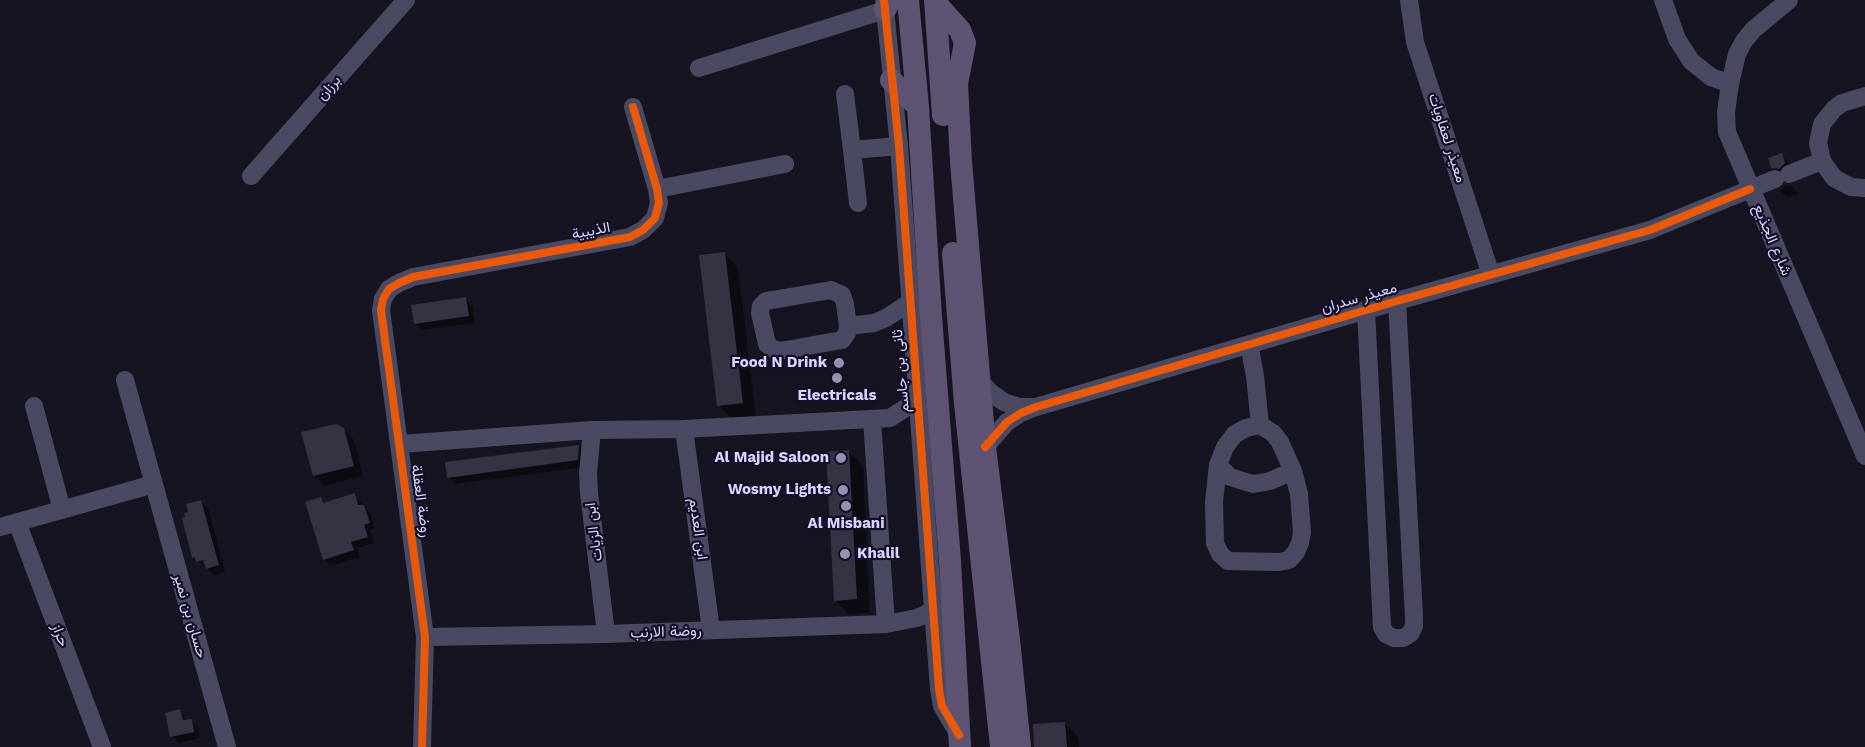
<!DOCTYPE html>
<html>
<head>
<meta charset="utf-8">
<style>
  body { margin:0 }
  canvas { display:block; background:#161421 }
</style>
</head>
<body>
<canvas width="1865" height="747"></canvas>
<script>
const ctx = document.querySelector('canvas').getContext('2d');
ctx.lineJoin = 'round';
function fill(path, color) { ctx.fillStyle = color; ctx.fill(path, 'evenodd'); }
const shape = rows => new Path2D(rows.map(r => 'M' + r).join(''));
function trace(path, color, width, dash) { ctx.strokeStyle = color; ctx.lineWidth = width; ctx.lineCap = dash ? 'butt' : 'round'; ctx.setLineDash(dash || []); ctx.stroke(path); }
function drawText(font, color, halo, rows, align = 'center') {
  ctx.font = font + ' "Work Sans",Vazirmatn,sans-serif'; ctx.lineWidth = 4.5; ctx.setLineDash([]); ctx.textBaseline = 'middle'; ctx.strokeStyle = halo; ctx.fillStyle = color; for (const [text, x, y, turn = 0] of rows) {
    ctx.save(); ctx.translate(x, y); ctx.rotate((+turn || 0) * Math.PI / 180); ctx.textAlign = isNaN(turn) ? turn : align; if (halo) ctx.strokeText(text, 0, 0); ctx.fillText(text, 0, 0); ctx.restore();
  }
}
fill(shape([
  [1781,155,1788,162,1791,171,1780,175,1773,168],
  [1785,186,1792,186,1799,194,1787,198,1780,190],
  [725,254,738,268,756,416,732,419,719,405],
  [466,299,472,306,475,323,422,330,415,324],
  [343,429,354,440,363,476,324,486,314,475],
  [579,446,585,453,584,467,455,484,449,477],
  [849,452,863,466,870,613,849,614,835,600],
  [354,495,370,513,375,529,370,531,374,543,357,548,360,557,331,566,324,559,320,499,325,504],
  [201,501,208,508,225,572,214,575,194,557],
  [180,711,187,721,191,720,198,727,200,738,179,743,172,736],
  [1065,724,1078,737,1079,747,1036,747]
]), '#0007');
fill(shape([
  [1782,153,1785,163,1779,169,1771,168,1768,158],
  [725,252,743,403,717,406,699,255],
  [466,297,469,316,414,324,411,305],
  [336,424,344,428,354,466,313,476,301,432],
  [579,445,578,460,447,478,445,462],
  [849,450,857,599,834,601,826,452],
  [355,493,358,505,364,505,370,523,364,525,368,537,351,542,354,550,323,560,305,502,321,497,323,503],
  [201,500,219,565,206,569,203,560,196,562,195,557,192,558,182,518,185,517,184,513,188,512,186,504],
  [180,709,183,720,192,719,194,732,170,737,165,713],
  [1065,722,1067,747,1034,747,1033,724]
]), '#343243');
trace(shape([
  [884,0,899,146,939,689,942,706,959,735],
  [1409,0,1415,42,1491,275],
  [1663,0,1677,39,1691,61,1711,77,1730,84],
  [1789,0,1753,30,1744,41,1737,54,1730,84,1726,112,1727,132,1865,456],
  [699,68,885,10],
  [845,94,852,150],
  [1865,96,1842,103,1834,109,1822,124,1818,143,1822,161,1834,178,1851,187,1865,188],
  [1789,174,1822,161],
  [251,176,406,0],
  [657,189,785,164],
  [858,203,852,150,899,146],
  [831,290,842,295,845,304,848,326,847,333,842,340,780,351,773,349,767,344,760,313,761,306,766,301,831,290],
  [1366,310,1382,627,1386,634,1394,638,1403,638,1410,634,1414,626,1414,617,1397,301],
  [848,326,874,323,886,318,909,303],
  [1249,344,1255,376,1260,425],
  [125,380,227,747],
  [980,381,991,393,1004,402,1020,407,1035,407],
  [34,406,62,510],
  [872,420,886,624],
  [1260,425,1273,433,1280,442,1293,471,1299,494,1302,532,1300,543,1296,552,1289,560,1279,562,1228,561,1220,554,1215,543,1214,502,1218,465,1225,447,1235,434,1246,428,1260,425],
  [684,429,711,630],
  [592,430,588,473,589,493,606,634],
  [400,444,592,430,684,429,890,418,910,405,916,395],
  [985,447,1007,422,1021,413,1036,407,1397,301,1650,230,1775,179],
  [1218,465,1230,477,1253,484,1270,481,1293,471],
  [17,522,102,747],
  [0,527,154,484],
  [425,637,606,634,886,624,917,618,926,614,933,608],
  [422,747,425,637,381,310,383,299,389,289,399,283,413,277,630,237,643,230,655,218,659,203,657,189,633,107]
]), '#4a4962', 18);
trace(shape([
  [908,0,918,107,931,317,950,561,960,747],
  [935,0,943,115],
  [935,2,960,30,965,43,957,84,961,162,985,447,1009,639,1020,747],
  [885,10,890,0],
  [891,80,918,107],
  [953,253,965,403,1001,747]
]), '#5e5373', 22);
trace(shape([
  [884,0,899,146,939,689,942,706,959,735],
  [985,447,1007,422,1021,413,1036,407,1397,301,1650,230,1750,189],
  [422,747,425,637,381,310,383,299,389,289,399,283,413,277,630,237,643,230,655,218,659,203,657,189,633,107]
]), '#e8590c', 8);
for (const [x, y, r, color] of [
  [839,363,6,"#9591b1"],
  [837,378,6,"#9591b1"],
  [841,458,6,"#9591b1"],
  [843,490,6,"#9591b1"],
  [846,506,6,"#9591b1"],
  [845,554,6,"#9591b1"]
]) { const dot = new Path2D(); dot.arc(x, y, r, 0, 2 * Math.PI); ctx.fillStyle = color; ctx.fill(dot); trace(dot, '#130f26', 2); }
drawText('15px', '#d9d4ff', '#130f26', [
  ["برزان",329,88,-49],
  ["معيذر لعفاويات",1447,138,72],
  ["الذيبية",591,231,-11],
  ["شارع الجذيع",1772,240,67],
  ["معيذر سدران",1359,298,-16],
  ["ثانى بن جاسم",901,371,-95],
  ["روضة العقلة",421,501,82],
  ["ابن العديم",698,529,82],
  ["ابن الزيات",594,532,-97],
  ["حسان بن نمير",190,616,74],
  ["روضة الارنب",666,632,-2],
  ["حراز",60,635,69]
]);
drawText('bold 15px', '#d9d4ff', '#130f26', [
  ["Food N Drink",827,363],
  ["Electricals",837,396,"center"],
  ["Al Majid Saloon",829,458],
  ["Wosmy Lights",831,490],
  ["Al Misbani",846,524,"center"],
  ["Khalil",857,554,"left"]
], 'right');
</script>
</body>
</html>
